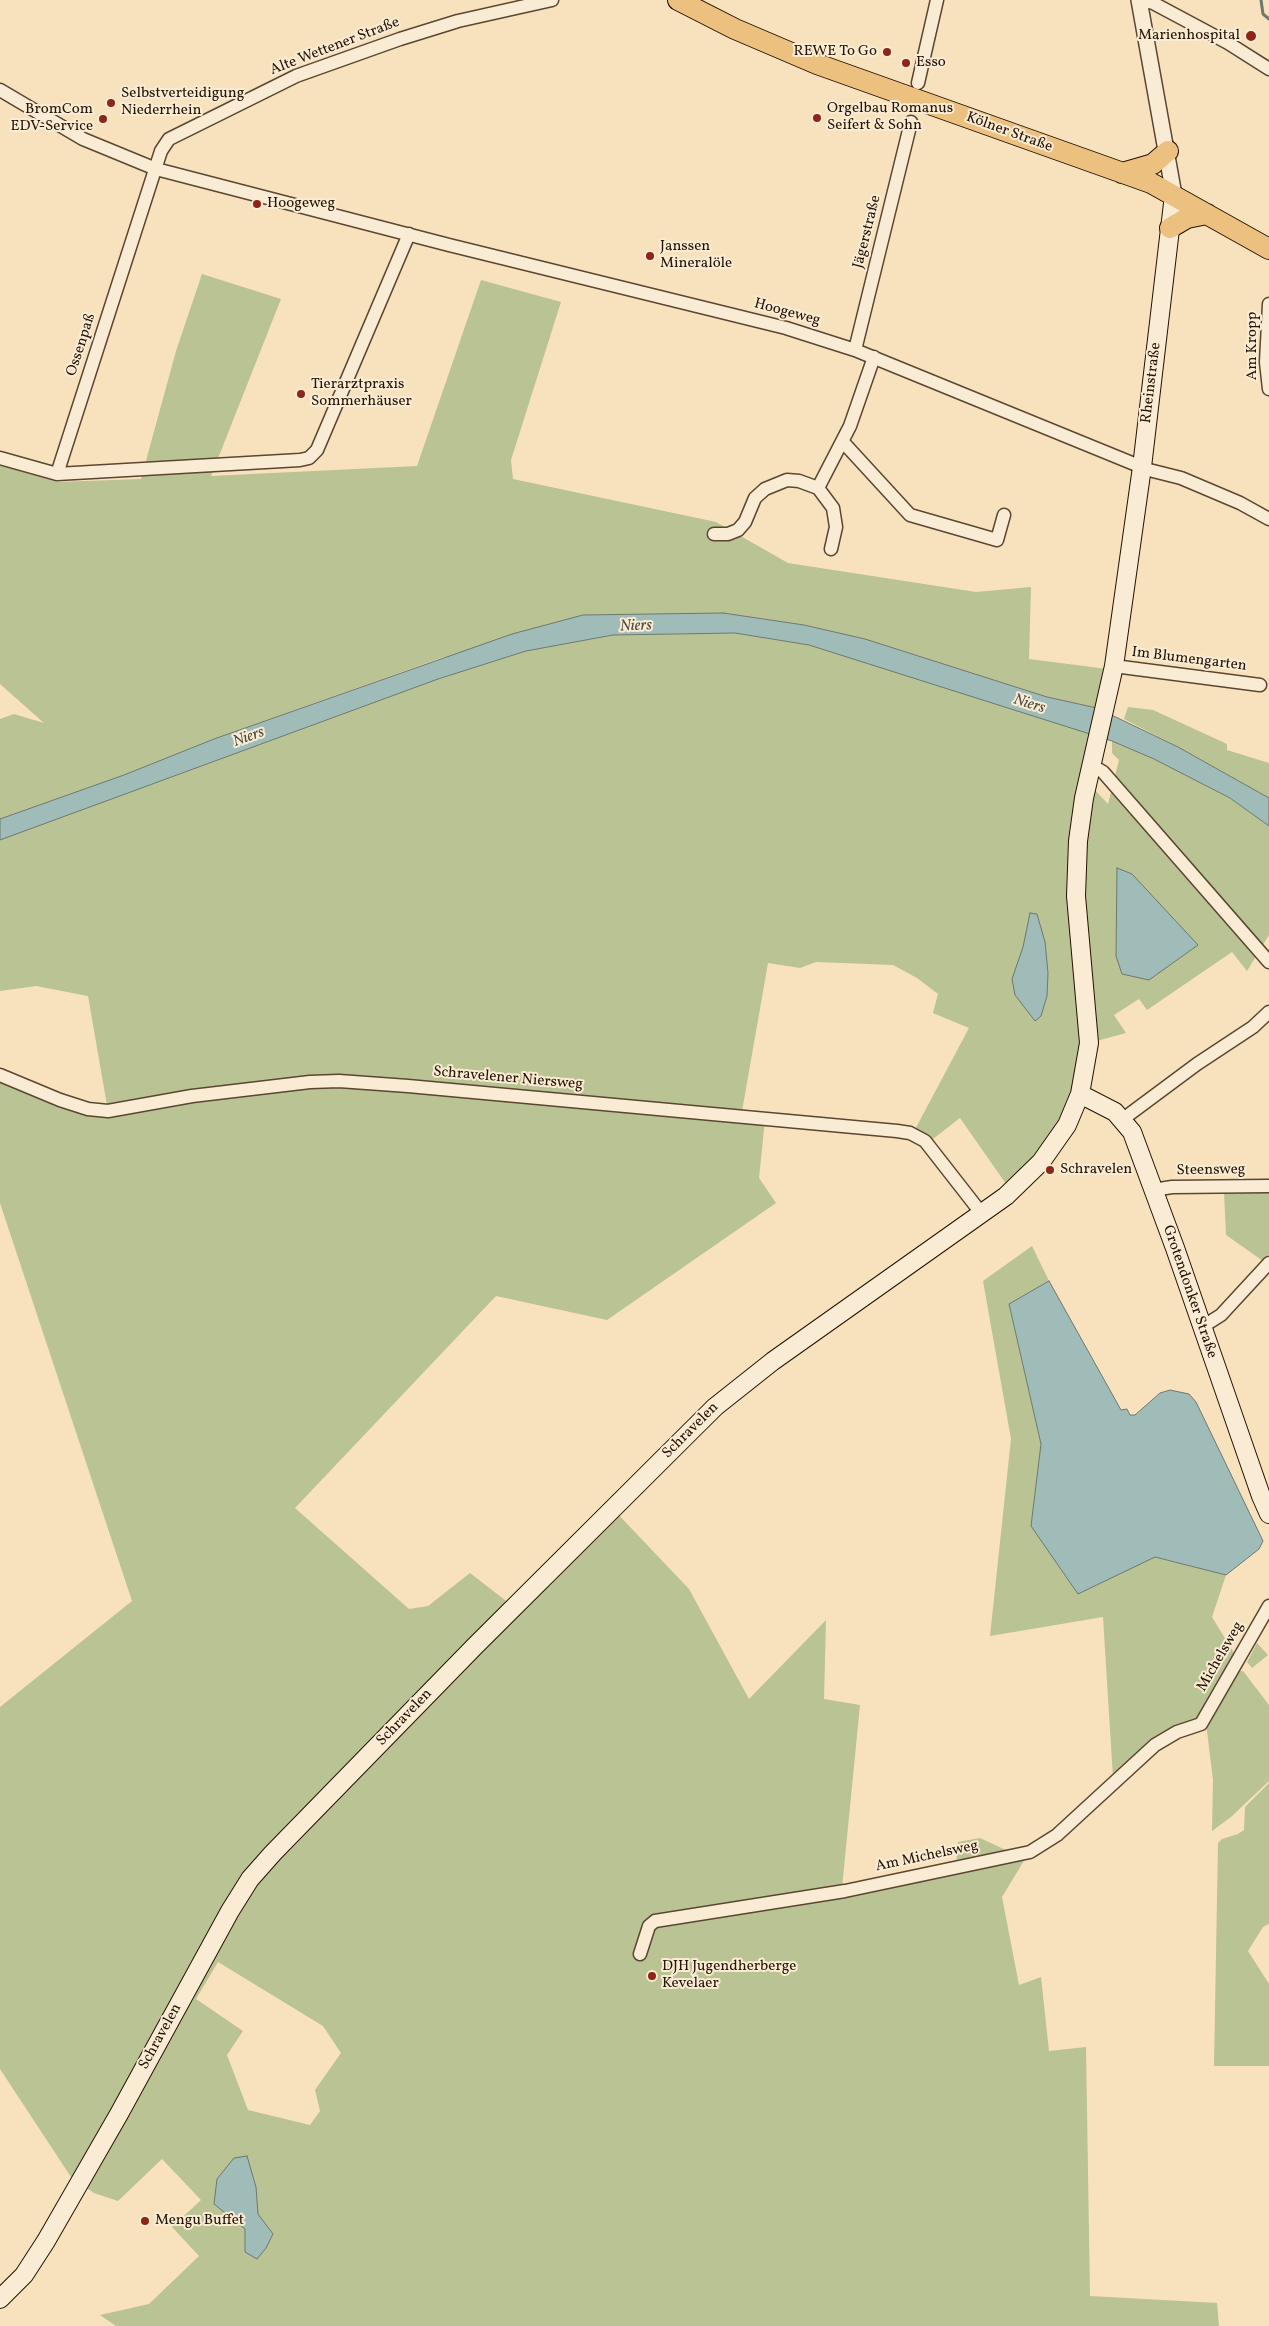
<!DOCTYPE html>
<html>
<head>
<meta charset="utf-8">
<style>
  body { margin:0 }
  canvas { display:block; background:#f8e1bd }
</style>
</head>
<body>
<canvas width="1269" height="2326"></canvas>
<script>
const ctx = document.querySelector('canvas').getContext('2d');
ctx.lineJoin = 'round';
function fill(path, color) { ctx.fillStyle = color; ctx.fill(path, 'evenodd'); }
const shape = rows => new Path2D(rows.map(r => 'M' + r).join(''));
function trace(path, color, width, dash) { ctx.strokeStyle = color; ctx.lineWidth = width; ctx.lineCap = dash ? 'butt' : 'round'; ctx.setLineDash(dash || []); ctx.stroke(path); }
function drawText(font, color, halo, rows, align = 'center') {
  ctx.font = font + ' Vollkorn,serif'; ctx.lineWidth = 4; ctx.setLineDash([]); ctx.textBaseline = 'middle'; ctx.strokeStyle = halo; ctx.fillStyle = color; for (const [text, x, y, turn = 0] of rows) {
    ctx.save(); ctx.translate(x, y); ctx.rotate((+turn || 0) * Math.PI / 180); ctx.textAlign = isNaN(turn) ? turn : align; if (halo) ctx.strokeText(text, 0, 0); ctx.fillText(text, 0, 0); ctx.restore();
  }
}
fill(shape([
  [202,274,281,299,211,476,417,466,481,280,561,302,511,460,513,479,716,522,788,563,976,592,1031,587,1029,659,1107,669,1097,708,1047,697,865,639,804,625,723,613,441,658,214,739,124,775,0,819,0,719,14,714,44,723,0,684,0,465,57,482,141,479,176,351],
  [735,633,809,645,1091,733,1093,788,1108,804,1119,760,1112,753,1112,741,1154,759,1230,798,1269,826,1269,935,1247,971,1232,952,1147,1010,1139,999,1114,1015,1126,1033,1089,1043,1082,1039,1075,1085,1063,1115,1011,1191,960,1118,924,1146,911,1137,969,1028,933,1013,938,994,917,978,893,965,816,962,800,968,768,963,741,1117,765,1120,759,1178,776,1203,607,1320,496,1296,295,1508,409,1609,428,1606,470,1573,514,1607,613,1509,689,1589,749,1699,826,1620,824,1699,860,1705,841,1898,956,1865,958,1842,980,1838,1025,1859,1002,1897,1019,1985,1041,1977,1049,2051,1086,2047,1090,2296,1217,2303,1219,2326,116,2326,100,2315,149,2304,199,2256,172,2227,201,2200,162,2159,118,2201,94,2193,71,2177,0,2069,0,1707,132,1601,0,1203,0,1075,108,1111,88,996,36,986,0,991,0,840,438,679,526,651,613,635],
  [218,1962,323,2026,341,2053,315,2090,320,2111,310,2125,248,2110,227,2055,243,2031,196,1999],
  [1128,707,1153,710,1227,744,1227,750,1269,763,1269,798,1178,747,1124,719],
  [1269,1191,1269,1254,1263,1261,1226,1235,1224,1192],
  [1032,1246,1049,1281,1009,1305,1041,1444,1031,1526,1226,1575,1212,1617,1237,1658,1238,1671,1243,1671,1269,1705,1269,1781,1231,1817,1212,1831,1213,1780,1206,1723,1177,1726,1113,1778,1103,1617,990,1636,1011,1439,983,1281],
  [1257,1643,1268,1655,1252,1668,1247,1662],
  [1269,1783,1269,1924,1263,1927,1248,1951,1269,1984,1269,2066,1214,2066,1218,1843,1222,1839,1238,1834,1244,1830,1245,1807]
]), '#bac393');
const water = shape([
  [723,613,804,625,865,639,1047,697,1097,708,1178,747,1269,798,1269,826,1230,798,1154,759,1112,741,809,645,735,633,613,635,526,651,438,679,0,840,0,819,124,775,214,739,512,634,583,615,723,613],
  [1117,868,1132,874,1198,945,1149,980,1122,974,1116,956,1117,868],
  [1030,913,1037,914,1045,942,1048,973,1047,996,1041,1016,1035,1021,1015,995,1012,979,1023,947,1030,913],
  [1049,1281,1121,1410,1127,1409,1130,1415,1135,1415,1160,1393,1170,1390,1189,1394,1196,1402,1263,1541,1259,1549,1226,1575,1155,1557,1078,1594,1031,1526,1041,1444,1009,1304,1049,1281],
  [247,2156,256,2187,258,2214,273,2234,266,2248,257,2259,245,2252,245,2229,214,2204,217,2179,234,2158,247,2156]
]);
fill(water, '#9fbcb8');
trace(water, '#6e7870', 1);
trace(shape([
  [1261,0,1263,14,1269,19]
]), '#6e7870', 3);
const minor = shape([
  [1139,0,1153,3,1228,43,1269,69],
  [918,83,937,0],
  [0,90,83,139,156,169,449,245,786,328,855,350,1149,470,1181,478,1240,503,1269,519],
  [1269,304,1266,362,1269,389],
  [855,350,911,122],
  [843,442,910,515,997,540,1004,515],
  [0,458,57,474,161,151,169,139,296,76,400,39,458,21,552,0],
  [57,474,300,460,309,458,317,450,409,234],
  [818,488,850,426,874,357],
  [714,534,728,534,738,530,745,522,755,498,765,489,787,480,799,481,818,488,833,508,836,527,831,549],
  [1114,666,1260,685],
  [1091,765,1103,772,1110,780,1269,962],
  [0,1075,60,1100,88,1109,108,1111,192,1096,310,1082,339,1081,408,1086,897,1131,910,1133,925,1141,982,1214],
  [1123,1119,1197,1064,1253,1027,1269,1012],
  [1153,1190,1172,1187,1269,1186],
  [1202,1327,1221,1315,1269,1263],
  [640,1954,649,1926,655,1921,845,1891,1030,1852,1057,1835,1155,1745,1177,1732,1201,1724,1269,1606]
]);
const tertiary = shape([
  [1139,0,1174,195]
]);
const secondary = shape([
  [1080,1094,1115,1112,1132,1132,1175,1248,1261,1496,1269,1514],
  [0,2299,24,2275,46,2241,119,2114,230,1911,250,1879,273,1853,475,1646,715,1407,773,1361,1006,1196,1041,1162,1067,1125,1080,1094,1089,1043,1076,896,1078,841,1084,798,1114,666,1142,467,1174,195]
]);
const primary = shape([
  [678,0,735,29,817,64,1151,183,1269,249],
  [1122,173,1153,164,1168,151],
  [1170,228,1187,218,1207,214]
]);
trace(minor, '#5a4632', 15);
trace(tertiary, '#5a4632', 18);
trace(secondary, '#251303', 20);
trace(primary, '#251303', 22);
trace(minor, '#faecd4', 12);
trace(tertiary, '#faecd4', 15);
trace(secondary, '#faecd4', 18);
trace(primary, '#ecc07e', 20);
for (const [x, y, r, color] of [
  [1251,36,6,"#8f2418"],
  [887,52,5,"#8f2418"],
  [906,63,5,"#8f2418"],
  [111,103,5,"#8f2418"],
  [817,118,5,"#8f2418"],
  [103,119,5,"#8f2418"],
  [257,204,5,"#8f2418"],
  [650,256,5,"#8f2418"],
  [301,394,5,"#8f2418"],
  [1050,1170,5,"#8f2418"],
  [652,1976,5,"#8f2418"],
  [145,2221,5,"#8f2418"]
]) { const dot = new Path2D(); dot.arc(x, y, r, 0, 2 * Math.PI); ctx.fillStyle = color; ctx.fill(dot); trace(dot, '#faecd4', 2); }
drawText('15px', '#251303', '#faecd4', [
  ["Marienhospital",1240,36,"right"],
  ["REWE To Go",877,52,"right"],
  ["Esso",916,63],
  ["Selbstverteidigung",121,94],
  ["Niederrhein",121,111],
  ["Orgelbau Romanus",827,109],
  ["Seifert & Sohn",827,126],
  ["BromCom",93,110,"right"],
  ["EDV-Service",93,127,"right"],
  ["Hoogeweg",267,204],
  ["Janssen",660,247],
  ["Mineralöle",660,264],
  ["Tierarztpraxis",311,385],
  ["Sommerhäuser",311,402],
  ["Schravelen",1060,1170],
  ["DJH Jugendherberge",662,1967],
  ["Kevelaer",662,1984],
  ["Mengu Buffet",155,2221]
], 'left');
drawText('15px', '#251303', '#faecd4', [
  ["Alte Wettener Straße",335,47,-21],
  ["Kölner Straße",1009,133,20],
  ["Jägerstraße",868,232,-76],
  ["Hoogeweg",787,313,15],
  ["Ossenpaß",82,345,-72],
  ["Am Kropp",1253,346,-90],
  ["Rheinstraße",1152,383,-83],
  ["Im Blumengarten",1189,660,7],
  ["Schravelener Niersweg",508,1079,5],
  ["Steensweg",1211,1171,-1],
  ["Grotendonker Straße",1189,1292,71],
  ["Schravelen",691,1431,-45],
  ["Michelsweg",1221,1657,-60],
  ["Schravelen",405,1718,-46],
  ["Am Michelsweg",927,1857,-12],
  ["Schravelen",161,2037,-61]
]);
drawText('italic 16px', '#504e42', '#faecd4', [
  ["Niers",636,627,-2],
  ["Niers",1029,705,17],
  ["Niers",249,738,-20]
]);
</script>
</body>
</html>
